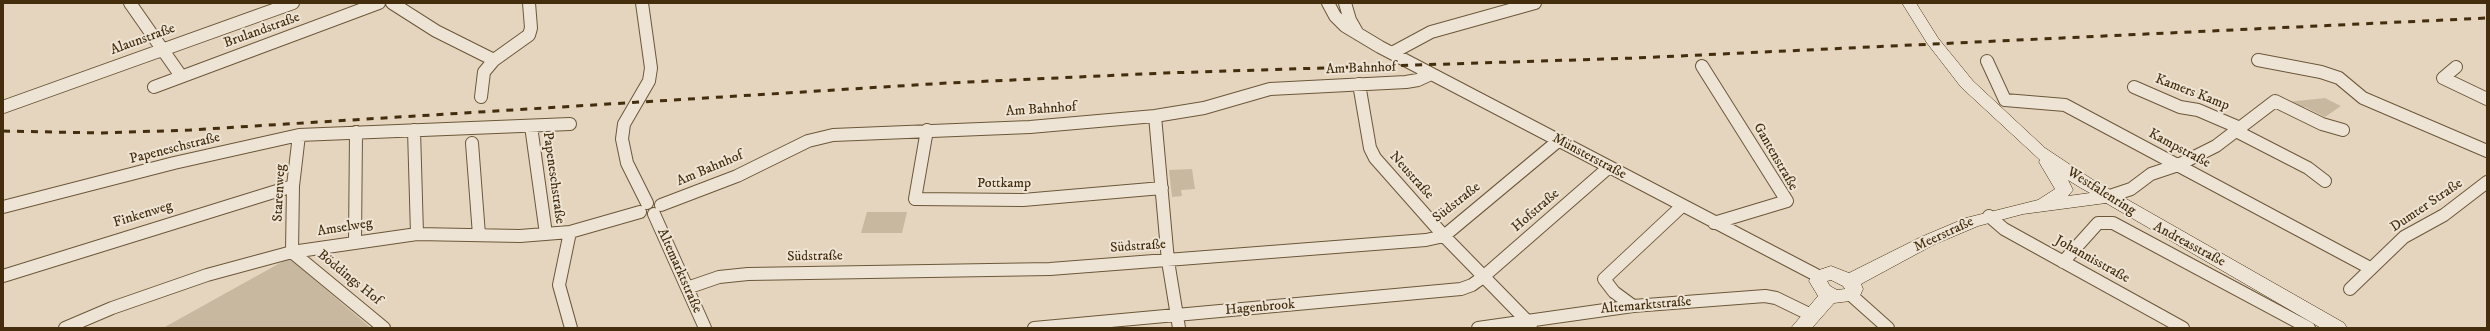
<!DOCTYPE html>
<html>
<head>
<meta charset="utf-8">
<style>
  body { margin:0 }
  #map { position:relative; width:2490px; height:331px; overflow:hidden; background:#e5d5be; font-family:"IM FELL DW Pica",serif }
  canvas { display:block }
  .frame { position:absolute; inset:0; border:4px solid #432d0d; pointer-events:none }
</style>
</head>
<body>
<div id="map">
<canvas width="2490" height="331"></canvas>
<div class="frame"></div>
</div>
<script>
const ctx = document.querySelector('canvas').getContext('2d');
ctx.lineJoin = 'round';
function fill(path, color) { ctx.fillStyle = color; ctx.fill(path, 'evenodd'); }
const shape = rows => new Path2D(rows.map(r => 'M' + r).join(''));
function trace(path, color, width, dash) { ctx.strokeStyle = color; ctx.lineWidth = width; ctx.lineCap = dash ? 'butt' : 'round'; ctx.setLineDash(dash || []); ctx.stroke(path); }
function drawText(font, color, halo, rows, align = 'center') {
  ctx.font = font + ' "IM FELL DW Pica",serif'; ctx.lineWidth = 4; ctx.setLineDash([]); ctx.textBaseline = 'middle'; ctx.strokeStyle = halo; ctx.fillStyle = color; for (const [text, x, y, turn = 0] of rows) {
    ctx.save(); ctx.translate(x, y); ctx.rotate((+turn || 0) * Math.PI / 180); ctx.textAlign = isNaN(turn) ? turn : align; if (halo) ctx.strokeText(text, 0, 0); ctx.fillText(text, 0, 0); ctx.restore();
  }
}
fill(shape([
  [2325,98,2341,106,2325,117,2305,107,2301,109,2287,102],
  [1192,169,1195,189,1181,190,1182,196,1172,197,1169,170],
  [867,212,907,212,902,233,861,233],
  [289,258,371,328,163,328]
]), '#c9b8a0');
const street = shape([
  [130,3,181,76],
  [392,3,436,31,494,60],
  [642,3,651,68,649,81,624,124,622,139,627,163,647,203],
  [1328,3,1335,16,1345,26,1380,47,1820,277],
  [1345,3,1350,20,1358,34],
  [1392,53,1431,32,1535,3],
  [2258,60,2321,72,2339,78,2363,98,2487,151],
  [1987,61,2005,100,2065,105,2370,268],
  [1702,66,1787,201,1714,223],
  [2456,67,2443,78,2487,99],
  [1359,84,1370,148,1375,158,1444,236,1531,325],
  [154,87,379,3],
  [2134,87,2180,107,2198,110,2240,128],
  [481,97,484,72,494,60,529,35,531,28,529,3],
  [3,107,293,3],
  [1155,116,1168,261,1179,328],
  [531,126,546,234],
  [414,130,417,234],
  [927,130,915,199,1023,200,1162,188],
  [2236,131,2308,168,2325,181],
  [299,135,293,186,292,252,384,328],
  [472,143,479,235],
  [2107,197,2131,189,2151,174,2178,165,2216,146,2275,101,2322,124,2343,130],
  [661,205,737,176,808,141,833,135,1030,127,1155,116,1204,108,1270,89,1406,82,1418,80,1431,74],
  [3,207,174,163,299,135,570,124],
  [654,214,705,328],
  [1989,216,2004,229,2183,328],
  [570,232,559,285,571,328],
  [355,242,356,132],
  [2063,262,2098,223,2113,223,2309,328],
  [3,276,293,186],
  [687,288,719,277,748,274,1050,269,1426,240,1444,236,1558,141],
  [2350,289,2404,237,2444,215,2487,182],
  [1851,295,1888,328],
  [1633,306,1614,292,1604,279,1682,206],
  [65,328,112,308,207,275,292,252,417,234,520,236,570,232,640,212],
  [1034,328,1461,289,1472,285,1483,277,1608,168],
  [1478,328,1633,306,1765,296,1776,298,1811,315]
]);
const secondary = shape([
  [1902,3,1916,3,1938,38,1973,81,2045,148,2093,180,2344,323,2347,328,2321,328,2106,203,2023,214,1978,226,1933,245,1861,284,1863,289,1858,300,1834,303,1812,328,1791,328,1818,296,1809,281,1813,272,1831,266,1849,273,1921,237,1966,218,2038,200,2055,189,2039,162,2040,160,1961,87,1927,43,1902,3],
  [2068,180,2081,188,2090,193,2068,196,2073,190,2068,180],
  [1831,280,1843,286,1845,289,1837,290,1830,286,1827,281,1831,280]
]);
trace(street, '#6c5739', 14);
trace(secondary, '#432d0d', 1);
trace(street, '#eee4d5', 12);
fill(secondary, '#eee4d5');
trace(shape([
  [3,131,102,133,190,130,947,83,1165,73,1636,58,2487,18]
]), '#432d0d', 3, [7, 7]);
drawText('14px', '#432d0d', '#eee4d5', [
  ["Brulandstraße",262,31,-20],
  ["Alaunstraße",143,40,-20],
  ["Am Bahnhof",1361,69,-2],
  ["Kamers Kamp",2192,93,21],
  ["Am Bahnhof",1041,110,-4],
  ["Papeneschstraße",175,149,-14],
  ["Kampstraße",2179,149,28],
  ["Münsterstraße",1589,157,28],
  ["Gantenstraße",1775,157,60],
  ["Am Bahnhof",710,169,-23],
  ["Neustraße",1411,176,48],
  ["Papeneschstraße",553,178,82],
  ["Pottkamp",1004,184],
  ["Westfalenring",2101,192,32],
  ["Starenweg",280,193,-87],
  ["Südstraße",1457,203,-38],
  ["Dumter Straße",2427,206,-34],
  ["Hofstraße",1536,211,-41],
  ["Finkenweg",143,215,-17],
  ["Amselweg",345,228,-9],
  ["Meerstraße",1944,235,-25],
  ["Andreasstraße",2189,245,28],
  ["Südstraße",1138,247,-4],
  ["Südstraße",815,257,-1],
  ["Johannisstraße",2092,260,29],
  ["Altemarktstraße",679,271,66],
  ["Böddings Hof",349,278,39],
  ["Altemarktstraße",1646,306,-5],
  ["Hagenbrook",1260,308,-5]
]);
</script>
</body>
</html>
